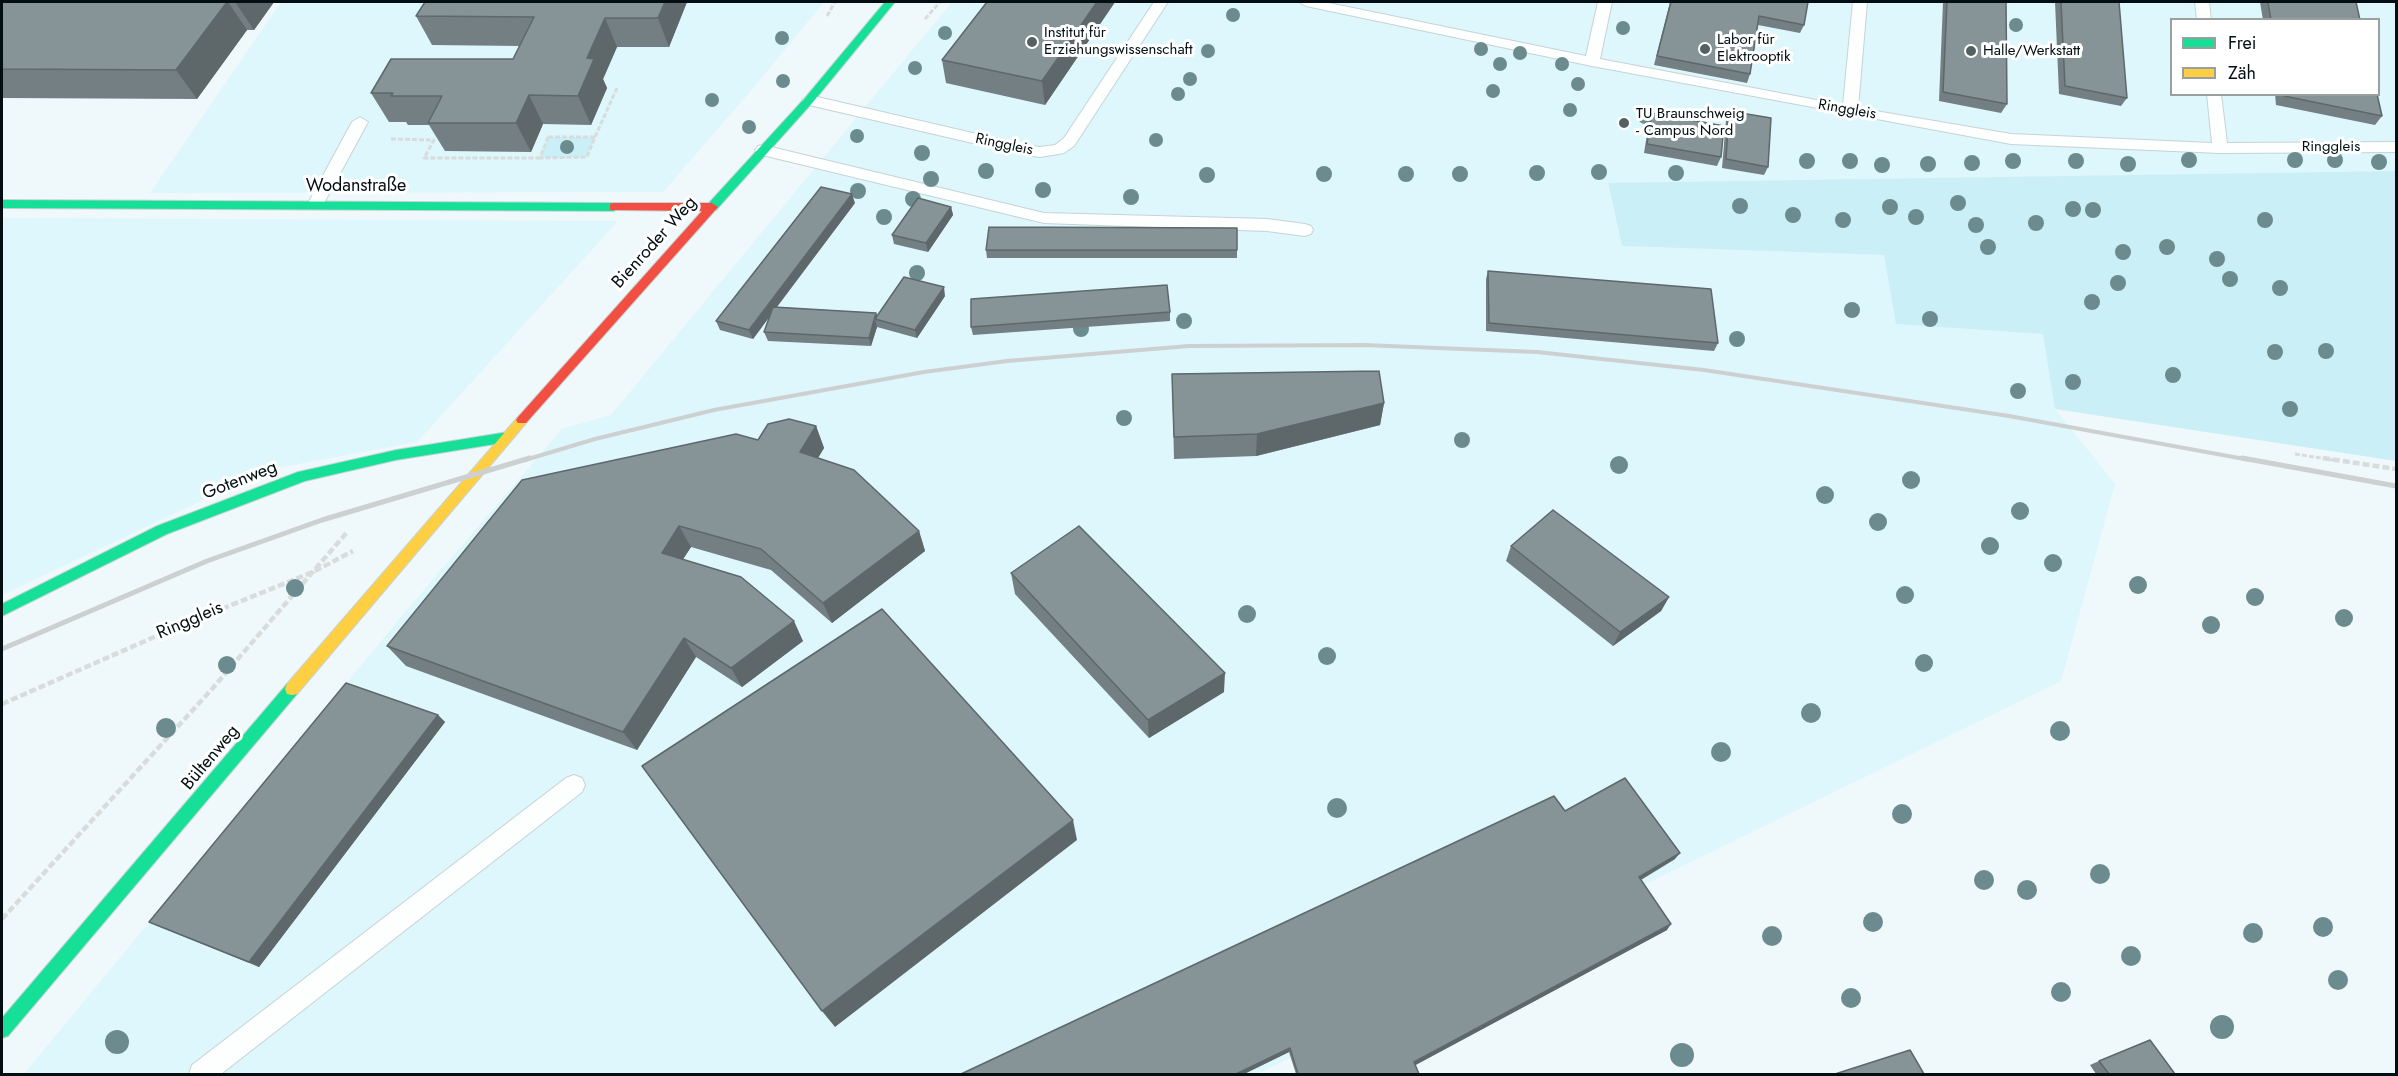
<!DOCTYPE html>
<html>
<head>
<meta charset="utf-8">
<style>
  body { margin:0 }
  #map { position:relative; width:2398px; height:1076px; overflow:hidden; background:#eff8fa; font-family:Jost,sans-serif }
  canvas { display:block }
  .frame { position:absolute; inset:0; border:3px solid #020e11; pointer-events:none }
  .legend { position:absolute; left:2170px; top:18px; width:210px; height:78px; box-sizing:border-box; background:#fff; border:2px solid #9a9fa0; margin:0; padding:8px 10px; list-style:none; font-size:18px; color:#020e11 }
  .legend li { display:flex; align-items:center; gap:12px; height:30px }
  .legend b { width:30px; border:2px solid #9a9fa0 }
</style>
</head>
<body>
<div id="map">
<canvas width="2398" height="1076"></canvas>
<div class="frame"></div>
<ul class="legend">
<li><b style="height:8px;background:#16e098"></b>Frei</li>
<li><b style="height:8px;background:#ffcf43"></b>Zäh</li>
</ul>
</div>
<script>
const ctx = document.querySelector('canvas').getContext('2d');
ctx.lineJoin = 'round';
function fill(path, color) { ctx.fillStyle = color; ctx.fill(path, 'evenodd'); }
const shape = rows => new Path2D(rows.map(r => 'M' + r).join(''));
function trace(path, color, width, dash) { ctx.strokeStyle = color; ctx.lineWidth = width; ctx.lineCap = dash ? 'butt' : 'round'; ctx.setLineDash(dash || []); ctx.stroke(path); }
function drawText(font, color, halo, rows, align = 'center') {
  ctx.font = font + ' Jost,sans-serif'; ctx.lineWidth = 6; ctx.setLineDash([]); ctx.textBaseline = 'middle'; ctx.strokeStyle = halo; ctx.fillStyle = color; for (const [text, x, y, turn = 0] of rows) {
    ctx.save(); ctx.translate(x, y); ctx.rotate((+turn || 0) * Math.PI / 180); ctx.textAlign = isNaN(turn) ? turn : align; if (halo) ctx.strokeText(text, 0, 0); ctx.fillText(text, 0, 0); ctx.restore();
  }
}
fill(shape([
  [281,2,824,2,754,87,663,192,150,193],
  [952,2,2396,2,2396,171,1608,184,1622,246,1884,255,1897,324,2044,334,2055,409,2115,484,2061,681,1257,1074,24,1074,406,611,562,429,611,415],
  [2172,20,2378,20,2378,94,2172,94],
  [2,218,618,221,417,442,266,470,2,595]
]), '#ddf7fc');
fill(shape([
  [548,137,595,137,587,157,540,158],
  [2396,171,2396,461,2055,409,2043,334,1896,324,1884,255,1622,246,1608,183]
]), '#caeff6');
const lane = shape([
  [1154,2,1168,2,1074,146,1064,153,1040,157,1020,154,809,105,802,100,809,95,1020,144,1040,147,1055,145,1064,138,1154,2],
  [1299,2,1324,2,1586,56,1598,2,1612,2,1600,59,1843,105,1853,2,1867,2,1858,108,2011,134,2212,143,2207,94,2221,94,2227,143,2396,142,2396,152,2220,153,2011,144,1592,66,1306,6,1299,2],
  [2195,2,2209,2,2211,20,2197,20,2195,2],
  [360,117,368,122,323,205,321,209,309,209,307,205,352,122,360,117],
  [763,145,1044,213,1267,219,1305,224,1311,226,1313,230,1311,234,1305,236,1267,231,1044,223,758,154,755,150,758,146,763,145],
  [574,775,582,778,585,785,582,792,221,1074,189,1074,192,1065,566,778,574,775]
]);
const fast = shape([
  [885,2,895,2,813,102,716,210,708,210,708,204,805,98,885,2],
  [2,200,614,203,620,207,614,211,2,208,2,200],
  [508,432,514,437,508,442,396,460,305,481,167,534,2,616,2,604,157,526,298,472,396,450,508,432],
  [292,683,297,684,299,689,297,694,8,1036,2,1038,2,1018,287,684,292,683]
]);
const slow = shape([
  [522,415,528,420,526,423,297,694,292,695,287,694,285,689,287,684,518,417,522,415]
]);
const jam = shape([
  [614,203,712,203,718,207,526,423,518,423,516,420,518,417,702,211,610,210,610,204,614,203]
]);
trace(lane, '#c7d3d5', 2);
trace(fast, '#c7d3d5', 2);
trace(slow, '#c7d3d5', 2);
trace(jam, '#c7d3d5', 2);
trace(shape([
  [827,16,835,2],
  [925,19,940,2],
  [548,137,595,137,587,157,540,158,548,137],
  [595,137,617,88],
  [391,139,434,140,424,158,540,158],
  [2295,454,2333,460]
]), '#d9dcdd', 3, [5, 2]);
trace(shape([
  [2323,458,2396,469],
  [2,704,177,627,313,572,353,551],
  [2,919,212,689,348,531]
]), '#d9dcdd', 4.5, [7, 3]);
fill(lane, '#fdfefe');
fill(fast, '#16e098');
fill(slow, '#ffcf43');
fill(jam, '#f24e42');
trace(shape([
  [525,460,595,439,714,410,924,372,1007,361,1189,346,1364,345,1537,352,1704,370,2009,416,2250,460]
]), '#cdd0d0', 4);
trace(shape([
  [2242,458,2396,486],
  [2,649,207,561,322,520,530,458]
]), '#cdd0d0', 5);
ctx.fillStyle = '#6c8b8f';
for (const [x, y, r] of [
  [1233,15,7],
  [2016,25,7],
  [1623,28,7],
  [945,33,7],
  [782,38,7],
  [1481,49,7],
  [1208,51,7],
  [1520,53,7],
  [1500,64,7],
  [1562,64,7],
  [915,68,7],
  [1190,79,7],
  [783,81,7],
  [1578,84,7],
  [1493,91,7],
  [1178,94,7],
  [712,100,7],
  [1570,110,7],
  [1645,117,7],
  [749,127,7],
  [857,136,7],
  [1156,140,7],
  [567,147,7],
  [922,153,8],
  [2189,160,8],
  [2295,160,8],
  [2335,160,8],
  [1807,161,8],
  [1850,161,8],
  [2013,161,8],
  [2076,161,8],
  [2379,162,8],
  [1972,163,8],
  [1928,164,8],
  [2128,164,8],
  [1882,165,8],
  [986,171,8],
  [1599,172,8],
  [1537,173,8],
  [1676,173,8],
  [1324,174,8],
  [1406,174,8],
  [1460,174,8],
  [1207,175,8],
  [931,179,8],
  [1043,190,8],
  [858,191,8],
  [1131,197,8],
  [913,199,8],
  [1958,203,8],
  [1740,206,8],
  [1890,207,8],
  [2073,209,8],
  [2093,210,8],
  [1793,215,8],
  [884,217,8],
  [1916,217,8],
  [1843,220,8],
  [2265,220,8],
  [2036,223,8],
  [1976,225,8],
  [1988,247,8],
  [2167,247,8],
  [2123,252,8],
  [2217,259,8],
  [917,273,8],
  [2230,279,8],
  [2118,283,8],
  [2280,288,8],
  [2092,302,8],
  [1852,310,8],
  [1930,319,8],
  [1184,321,8],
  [1081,329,8],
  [1737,339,8],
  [2326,351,8],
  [2275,352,8],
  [2173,375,8],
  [2073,382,8],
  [2018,391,8],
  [2290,409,8],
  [1124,418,8],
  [1462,440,8],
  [1619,465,9],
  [1911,480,9],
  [1825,495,9],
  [2020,511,9],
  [1878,522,9],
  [1990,546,9],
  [2053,563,9],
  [2138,585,9],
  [295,588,9],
  [1905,595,9],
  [2255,597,9],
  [1247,614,9],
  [2344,618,9],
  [2211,625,9],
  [1327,656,9],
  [1924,663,9],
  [227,665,9],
  [1811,713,10],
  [166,728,10],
  [2060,731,10],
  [1721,752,10],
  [1337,808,10],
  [1902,814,10],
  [2100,874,10],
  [1984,880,10],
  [2027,890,10],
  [1873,922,10],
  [2323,927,10],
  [2253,933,10],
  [1772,936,10],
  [2131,956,10],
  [2338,980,10],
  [2061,992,10],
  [1851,998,10],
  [2222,1027,12],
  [117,1042,12],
  [1682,1055,12]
]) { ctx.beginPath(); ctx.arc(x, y, r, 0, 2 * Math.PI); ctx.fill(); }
fill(shape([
  [2,2,274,2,254,30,247,30,197,99,2,98],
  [687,2,669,47,617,47,603,79,607,88,591,125,543,124,531,152,445,151,429,125,408,125,406,122,389,122,371,93,513,59,520,46,432,45,416,16],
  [1115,2,1045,105,946,83,942,60],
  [1670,2,1808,2,1804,25,1800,33,1758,25,1750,74,1747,83,1654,65],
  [1943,2,2006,2,2007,104,2001,113,1939,101],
  [2055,2,2119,2,2127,98,2121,106,2059,94],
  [2260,2,2356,2,2360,20,2263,20],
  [2275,94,2377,94,2382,116,2375,125,2276,105],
  [1729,111,1768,167,1764,175,1722,168,1726,120],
  [1652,113,1721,157,1717,166,1644,153,1649,122],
  [855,203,776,307,876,313,877,316,945,296,917,338,877,327,871,346,768,341,764,332,770,315,753,339,720,330,716,321],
  [951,207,953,215,928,252,894,244,892,235],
  [986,250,1237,250,1237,258,987,258],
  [1488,271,1718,343,1714,351,1486,331,1486,279],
  [1170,312,1170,321,973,335,971,327],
  [1172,374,1384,403,1380,425,1256,456,1174,459],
  [816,426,824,448,818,458,919,531,925,551,832,623,771,570,691,547,683,559,803,641,742,687,696,657,637,750,406,666,387,646,758,440],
  [1511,546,1669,597,1661,611,1613,646,1506,561],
  [1011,573,1224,692,1149,738,1015,594],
  [438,715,445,722,259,967,160,927,149,922],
  [1565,811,1675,859,1641,880,1667,930,1415,1065,1419,1074,1296,1074,1289,1052,1244,1074],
  [2099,1061,2175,1074,2096,1074,2090,1065]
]), '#737f82');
fill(shape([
  [227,2,228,2,247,30,197,99,176,70],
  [235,2,274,2,254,30],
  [665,2,687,2,669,47,658,18],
  [1097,2,1115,2,1045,105,1042,81],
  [605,18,617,47,603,79,607,88,591,125,578,96,587,58],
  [529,95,543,124,531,152,516,123],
  [852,194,855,203,753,339,749,330],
  [951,207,953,215,928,252,926,243],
  [944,287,945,296,917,338,915,330],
  [876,313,878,319,875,319,877,327,871,346,869,338],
  [1384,403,1380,425,1256,456,1257,434],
  [816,426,824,448,808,474,800,452],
  [679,526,691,547,674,573,662,553],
  [919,531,925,551,832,623,823,603],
  [1669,597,1661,611,1613,646,1620,632],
  [794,621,803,641,742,687,731,668],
  [684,638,696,657,637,750,623,732],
  [1225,673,1224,692,1149,738,1148,720],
  [438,715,445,722,259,967,249,962],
  [1073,820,1077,840,835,1027,822,1011],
  [1680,853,1675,859,1635,883,1639,877],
  [1671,924,1667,930,1412,1067,1414,1062],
  [1290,1048,1289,1052,1244,1074,1236,1074]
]), '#5e686a');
const building = shape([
  [2,2,227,2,176,70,2,69,2,2],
  [425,2,665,2,658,18,605,18,587,58,594,59,578,96,529,95,516,123,428,123,442,96,391,96,393,93,371,93,391,59,513,59,534,17,416,16,425,2],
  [987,2,1097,2,1042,81,942,60,987,2],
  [1671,2,1808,2,1804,25,1759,16,1750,74,1657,56,1671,2],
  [1947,2,2006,2,2007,104,1943,92,1947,2],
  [2061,2,2119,2,2127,98,2065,86,2061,2],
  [2268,2,2356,2,2360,20,2271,20,2268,2],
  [2283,94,2377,94,2382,116,2284,96,2283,94],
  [1729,111,1771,118,1768,167,1726,159,1729,111],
  [1652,113,1724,126,1721,157,1647,144,1652,113],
  [821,187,852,194,749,330,716,321,821,187],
  [918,198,951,207,926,243,892,235,918,198],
  [989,227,1237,228,1237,250,986,250,989,227],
  [1488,271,1711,289,1718,343,1489,323,1488,271],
  [904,277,944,287,915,330,875,319,904,277],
  [1167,285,1170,312,971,327,971,299,1167,285],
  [773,307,876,313,869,338,764,332,773,307],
  [1379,371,1384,403,1257,434,1174,437,1172,374,1379,371],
  [789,419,816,426,800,452,854,470,919,531,823,603,761,549,679,526,662,553,741,577,794,621,731,668,684,638,623,732,387,646,522,480,736,434,758,440,768,424,789,419],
  [1553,510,1669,597,1620,632,1511,546,1553,510],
  [1079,526,1225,673,1148,720,1011,573,1079,526],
  [882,609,1073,820,822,1011,642,766,882,609],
  [346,683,438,715,249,962,149,922,346,683],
  [1625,778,1680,853,1639,877,1671,924,1414,1062,1419,1074,1298,1074,1290,1048,1236,1074,961,1074,1554,796,1565,811,1625,778],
  [2150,1040,2175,1074,2109,1074,2099,1061,2150,1040],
  [1910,1050,1924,1074,1835,1074,1910,1050]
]);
fill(building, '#869497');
trace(building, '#5e686a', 1.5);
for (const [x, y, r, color] of [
  [1032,42,6,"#556063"],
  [1705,49,6,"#556063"],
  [1971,51,6,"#556063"],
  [1624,123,6,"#556063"]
]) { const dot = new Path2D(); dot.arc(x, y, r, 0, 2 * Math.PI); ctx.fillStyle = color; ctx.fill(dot); trace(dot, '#fff', 2); }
drawText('15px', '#020e11', '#fff', [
  ["Institut für",1044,33],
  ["Erziehungswissenschaft",1044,50],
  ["Labor für",1717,40],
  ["Elektrooptik",1717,57],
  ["Halle/Werkstatt",1983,51],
  ["TU Braunschweig",1636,114],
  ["- Campus Nord",1636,131]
], 'left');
drawText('15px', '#020e11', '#fff', [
  ["Ringgleis",1847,110,10],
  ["Ringgleis",1004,145,12],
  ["Ringgleis",2331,147]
]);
drawText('18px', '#020e11', '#fff', [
  ["Wodanstraße",356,187],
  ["Bienroder Weg",655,243,-48],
  ["Gotenweg",240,481,-21],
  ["Ringgleis",190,621,-23],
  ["Bültenweg",211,758,-50]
]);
</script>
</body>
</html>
